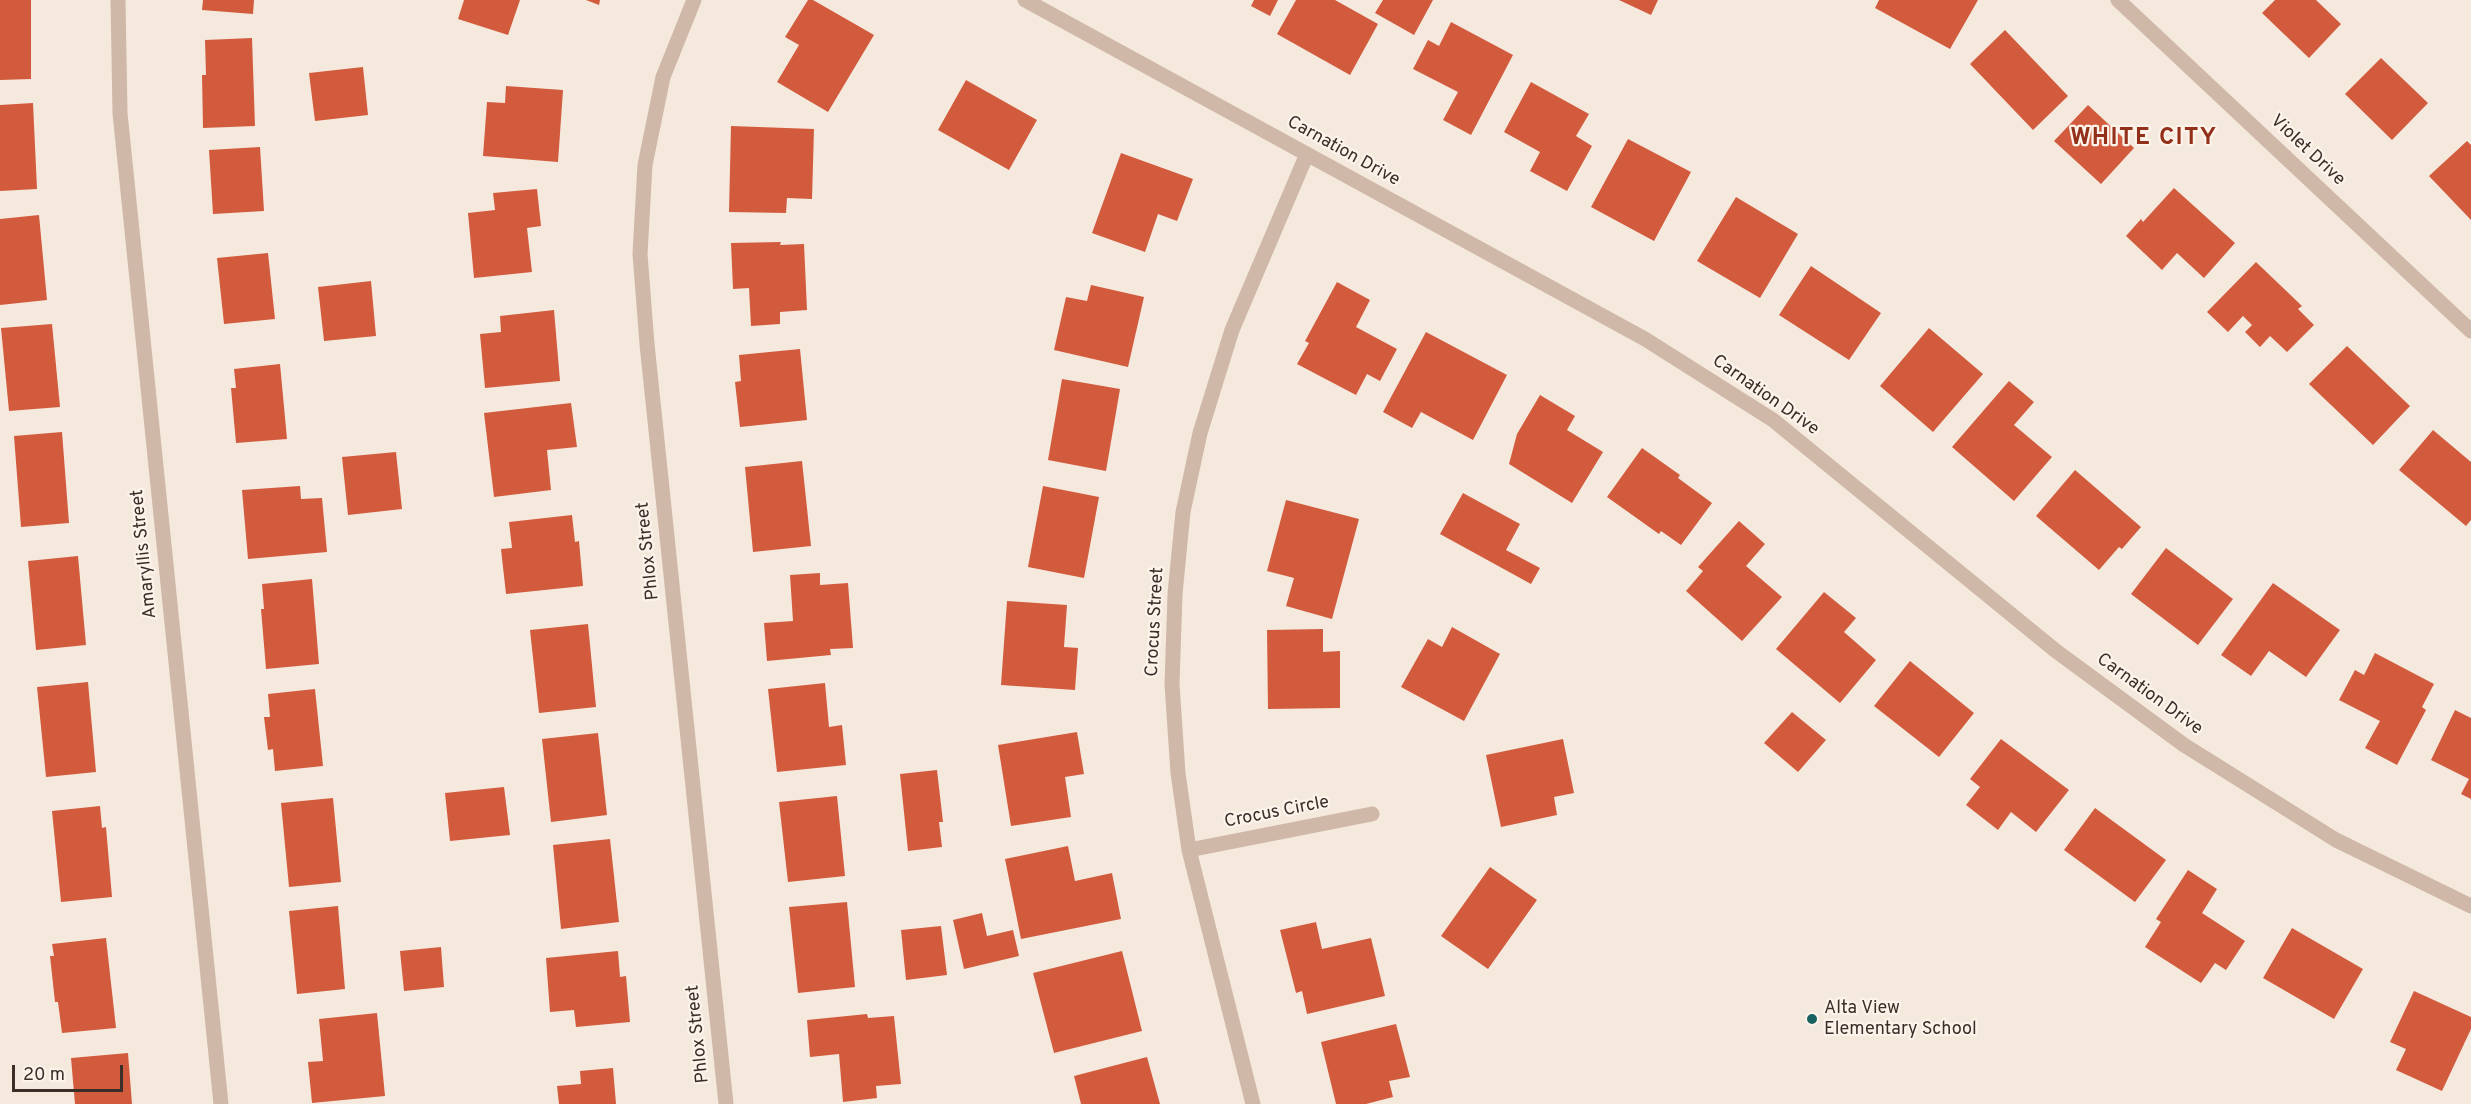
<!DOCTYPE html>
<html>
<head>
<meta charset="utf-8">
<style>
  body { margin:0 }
  #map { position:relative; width:2471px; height:1104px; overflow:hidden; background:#f5e9dd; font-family:Overpass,sans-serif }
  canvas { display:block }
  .scale { position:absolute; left:12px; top:1065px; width:111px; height:27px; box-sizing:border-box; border:3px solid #3b2d28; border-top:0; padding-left:8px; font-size:18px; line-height:21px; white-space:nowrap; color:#3b2d28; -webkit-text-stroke:4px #fcf3ea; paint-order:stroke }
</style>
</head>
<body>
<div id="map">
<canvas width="2471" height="1104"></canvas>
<div class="scale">20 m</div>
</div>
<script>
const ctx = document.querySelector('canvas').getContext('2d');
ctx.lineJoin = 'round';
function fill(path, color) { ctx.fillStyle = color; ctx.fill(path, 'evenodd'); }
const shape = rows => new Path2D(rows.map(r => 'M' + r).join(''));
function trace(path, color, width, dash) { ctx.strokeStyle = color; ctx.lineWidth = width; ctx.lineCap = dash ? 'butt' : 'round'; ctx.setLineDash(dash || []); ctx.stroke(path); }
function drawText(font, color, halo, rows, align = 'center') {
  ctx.font = font + ' Overpass,sans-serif'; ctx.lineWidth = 4.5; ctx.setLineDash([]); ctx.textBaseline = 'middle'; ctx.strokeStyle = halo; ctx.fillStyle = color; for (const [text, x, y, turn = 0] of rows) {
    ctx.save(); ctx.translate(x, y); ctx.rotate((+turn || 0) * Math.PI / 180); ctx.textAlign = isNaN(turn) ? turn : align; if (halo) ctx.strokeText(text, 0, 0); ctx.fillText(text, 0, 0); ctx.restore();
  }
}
fill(shape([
  [0,0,31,0,31,79,0,80],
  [203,0,254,0,253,14,202,10],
  [464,0,520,0,508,35,458,19],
  [586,0,600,0,599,5],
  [808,0,813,0,874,35,828,112,777,82,799,45,785,37],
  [1254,0,1278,0,1270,16,1251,6],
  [1296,0,1335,0,1378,24,1350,75,1277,34],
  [1383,0,1433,0,1414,35,1375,13],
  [1619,0,1658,0,1651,15],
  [1879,0,1978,0,1950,49,1875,8],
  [2275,0,2316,0,2341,24,2309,58,2262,13],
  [1451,22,1513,55,1471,135,1443,120,1458,92,1413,69,1428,40,1439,46],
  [2005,30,2068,96,2033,130,1970,64],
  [252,38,255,126,203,128,202,75,206,75,205,40],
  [2381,58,2428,103,2392,140,2345,94],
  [363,67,368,115,315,121,309,73],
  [966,80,1037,120,1009,170,938,130],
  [1531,82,1589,114,1576,136,1592,146,1567,191,1530,171,1540,152,1504,132],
  [506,86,563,90,558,162,483,156,487,102,505,103],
  [33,103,37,189,0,191,0,105],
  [2088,105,2134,148,2101,184,2054,141],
  [731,126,814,129,812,199,787,198,786,213,729,212],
  [1628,139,1691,172,1654,241,1591,207],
  [2467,141,2471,145,2471,220,2429,176],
  [260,147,264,211,213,214,209,150],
  [1121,153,1193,179,1177,221,1158,214,1145,252,1092,233],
  [2174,188,2235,243,2204,278,2177,253,2162,270,2126,236,2141,219,2143,222],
  [537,189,541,226,527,228,532,272,474,278,468,213,495,210,493,193],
  [1736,197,1798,234,1760,298,1697,261],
  [39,215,47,300,0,305,0,219],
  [781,242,780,245,804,244,807,310,780,312,780,324,751,326,749,288,733,289,731,243],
  [268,253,275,319,224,324,217,258],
  [2256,262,2302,306,2298,309,2314,325,2287,352,2270,336,2260,347,2245,332,2252,325,2243,316,2228,332,2207,312],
  [1811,266,1881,313,1849,360,1779,315],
  [371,281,376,336,324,341,318,287],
  [1337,282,1370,300,1356,327,1397,349,1380,381,1367,374,1356,395,1297,364,1309,343,1305,341],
  [1091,285,1144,297,1128,367,1054,350,1066,297,1087,301],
  [554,310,560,381,485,388,480,334,501,332,500,316],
  [52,324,60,407,9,411,1,328],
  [1929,328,1983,374,1933,432,1880,386],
  [1426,332,1507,375,1473,440,1421,412,1412,428,1383,412],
  [2347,346,2410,406,2373,445,2309,384],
  [800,349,807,420,740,427,735,382,741,381,739,355],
  [280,364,287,439,236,443,231,388,236,388,234,369],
  [1062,379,1120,389,1106,471,1048,460],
  [2009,381,2034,402,2014,425,2052,457,2014,501,1952,447],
  [1540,395,1575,416,1567,430,1603,452,1572,503,1509,464,1517,434],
  [571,403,577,447,547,450,551,490,494,497,484,413],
  [2433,430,2471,462,2471,520,2466,526,2399,470],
  [62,432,69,523,21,527,14,436],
  [1642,448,1680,475,1678,478,1712,503,1681,545,1661,531,1659,534,1607,497],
  [396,452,402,509,348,515,342,457],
  [802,461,811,546,753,552,745,467],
  [2075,470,2141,527,2122,549,2119,547,2099,570,2036,516],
  [300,486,301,499,322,498,327,552,248,559,242,490],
  [1043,486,1099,497,1084,578,1028,567],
  [1463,493,1520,524,1506,550,1540,568,1531,584,1440,534],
  [1286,500,1359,519,1332,619,1286,606,1294,578,1267,571],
  [572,515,575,542,579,541,583,586,506,594,501,549,512,548,509,522],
  [1739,521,1765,544,1746,566,1782,597,1742,641,1686,591,1703,571,1698,567],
  [2166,548,2233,599,2198,645,2131,594],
  [78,556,86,645,36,650,28,561],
  [820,573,820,585,848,583,853,648,830,649,831,655,767,661,764,623,793,621,790,575],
  [312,579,319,664,266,669,261,609,264,609,262,584],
  [2273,583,2340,630,2306,677,2269,651,2251,676,2221,655],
  [1824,592,1856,618,1844,632,1876,660,1840,703,1776,649],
  [1007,601,1067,605,1064,647,1078,648,1075,690,1001,685],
  [588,624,596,707,539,713,530,630],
  [1452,627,1500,654,1464,721,1401,687,1428,639,1442,647],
  [1323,629,1323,652,1340,651,1340,708,1268,709,1267,630],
  [2375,653,2434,684,2422,707,2426,710,2397,765,2365,748,2380,721,2339,700,2355,670,2364,675],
  [1910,661,1974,713,1939,757,1874,706],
  [88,682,96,772,46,777,37,687],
  [825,683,829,727,842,725,846,765,777,772,768,689],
  [315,689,323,766,275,771,273,749,268,750,264,717,270,717,268,694],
  [2455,710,2471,718,2471,799,2461,794,2469,779,2431,760],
  [1792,712,1826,740,1798,772,1764,743],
  [1077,732,1084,774,1065,777,1071,817,1011,826,998,745],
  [598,733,607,815,551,822,542,739],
  [1563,739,1574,793,1554,797,1557,815,1501,827,1486,755],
  [2001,739,2069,790,2036,832,2011,812,1998,830,1966,805,1980,787,1970,779],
  [937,770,943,822,939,822,942,847,908,851,900,774],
  [504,787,510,835,450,841,445,793],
  [837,796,845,876,788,882,779,802],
  [333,798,341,882,289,887,281,803],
  [100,806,102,828,106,827,112,897,61,902,52,811],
  [2095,808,2166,860,2135,902,2064,850],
  [610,839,619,922,561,929,553,845],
  [1068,846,1075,881,1112,873,1121,919,1021,939,1005,859],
  [1490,867,1537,900,1488,969,1441,936],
  [2188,870,2217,889,2202,913,2245,941,2226,970,2215,963,2201,983,2145,947,2161,922,2156,919],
  [847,902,855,987,798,993,789,907],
  [338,906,345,989,297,994,289,911],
  [982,913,987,936,1013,930,1019,956,964,969,953,920],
  [1316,922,1322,949,1371,938,1385,996,1307,1014,1302,991,1296,993,1280,930],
  [941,926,947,975,906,980,901,930],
  [2292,928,2363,969,2334,1019,2263,978],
  [106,938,116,1028,62,1033,58,1002,55,1002,50,956,54,956,52,944],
  [441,947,444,987,404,991,400,951],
  [618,951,620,977,626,976,630,1022,576,1027,574,1010,550,1012,546,958],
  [1122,951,1142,1031,1054,1053,1033,973],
  [2414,991,2471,1017,2471,1029,2442,1091,2396,1070,2406,1049,2390,1042],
  [377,1013,385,1096,312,1103,308,1062,323,1061,319,1019],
  [867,1014,868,1018,894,1016,901,1084,876,1086,877,1098,843,1102,839,1054,810,1057,807,1020],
  [1396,1024,1410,1077,1389,1081,1393,1097,1366,1104,1336,1104,1321,1042],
  [128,1053,132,1104,75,1104,71,1058],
  [1147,1057,1160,1104,1081,1104,1074,1076],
  [613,1068,616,1104,559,1104,557,1086,581,1084,580,1071]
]), '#d25b3e');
trace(shape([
  [118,0,120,113,221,1104],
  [694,0,663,77,645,165,640,254,647,344,726,1104],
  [1025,0,1645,339,1773,420,2056,651,2184,745,2336,840,2471,906],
  [2118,0,2471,331],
  [1189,850,1372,814],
  [1253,1104,1189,850,1178,773,1172,684,1175,594,1183,512,1200,433,1232,330,1307,154]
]), '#cfb8a7', 15);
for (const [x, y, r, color] of [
  [1812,1019,6,"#196061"]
]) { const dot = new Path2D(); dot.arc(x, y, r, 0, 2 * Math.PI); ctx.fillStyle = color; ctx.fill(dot); trace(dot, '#fcf3ea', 2); }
drawText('18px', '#3b2d28', '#fcf3ea', [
  ["Violet Drive",2307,151,43],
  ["Carnation Drive",1343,152,29],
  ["Carnation Drive",1765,396,35],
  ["Phlox Street",649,551,-96],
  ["Amaryllis Street",145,554,-96],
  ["Crocus Street",1156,622,-87],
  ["Carnation Drive",2149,695,36],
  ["Crocus Circle",1277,813,-11],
  ["Phlox Street",699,1034,-96]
]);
drawText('18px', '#3b2d28', '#fcf3ea', [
  ["Alta View",1824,1009],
  ["Elementary School",1824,1030]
], 'left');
ctx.letterSpacing = '1.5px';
drawText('bold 24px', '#923019', '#fcf3ea', [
  ["WHITE CITY",2144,139]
]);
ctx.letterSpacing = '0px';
</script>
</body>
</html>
